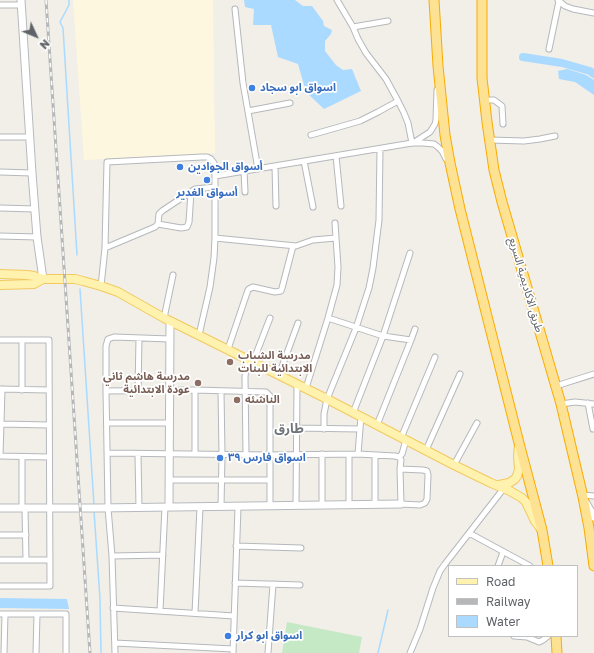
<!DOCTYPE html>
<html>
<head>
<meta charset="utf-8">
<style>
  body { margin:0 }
  #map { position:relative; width:594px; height:653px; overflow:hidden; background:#f1efe8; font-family:"Golos Text",sans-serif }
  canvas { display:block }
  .legend { position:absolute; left:448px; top:565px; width:130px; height:72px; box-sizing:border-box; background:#fff; border:1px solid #bfc1c3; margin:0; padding:5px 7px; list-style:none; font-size:12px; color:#5f6368 }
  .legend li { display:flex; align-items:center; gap:8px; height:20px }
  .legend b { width:20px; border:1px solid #bfc1c3 }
  .north { position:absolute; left:16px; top:16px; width:40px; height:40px; -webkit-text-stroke:3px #fff; paint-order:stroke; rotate:134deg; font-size:11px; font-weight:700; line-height:16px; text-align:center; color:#5f6368 }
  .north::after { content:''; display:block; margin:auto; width:14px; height:18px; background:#5f6368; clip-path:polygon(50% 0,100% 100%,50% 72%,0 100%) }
</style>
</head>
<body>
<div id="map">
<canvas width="594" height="653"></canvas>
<ul class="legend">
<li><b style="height:5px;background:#fff2af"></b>Road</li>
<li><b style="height:5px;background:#b6b7b8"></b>Railway</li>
<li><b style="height:11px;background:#aadaff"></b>Water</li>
</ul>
<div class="north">N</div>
</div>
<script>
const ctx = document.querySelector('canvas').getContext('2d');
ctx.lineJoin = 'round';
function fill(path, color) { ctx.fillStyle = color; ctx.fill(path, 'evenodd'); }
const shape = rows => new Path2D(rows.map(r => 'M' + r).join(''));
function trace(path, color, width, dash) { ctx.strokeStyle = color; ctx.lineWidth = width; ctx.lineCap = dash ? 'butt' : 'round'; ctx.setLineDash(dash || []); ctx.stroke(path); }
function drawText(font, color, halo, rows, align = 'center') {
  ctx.font = font + ' "Golos Text","Noto Sans Arabic",sans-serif'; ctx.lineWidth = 3.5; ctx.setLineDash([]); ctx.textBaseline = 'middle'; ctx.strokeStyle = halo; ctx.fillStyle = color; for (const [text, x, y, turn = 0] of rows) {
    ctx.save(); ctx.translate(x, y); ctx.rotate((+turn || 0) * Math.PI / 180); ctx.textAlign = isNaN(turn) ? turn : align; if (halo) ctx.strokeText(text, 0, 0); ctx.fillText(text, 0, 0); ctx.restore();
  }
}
fill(shape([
  [73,0,213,0,215,153,84,160]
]), '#fef7e0');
fill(shape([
  [287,622,362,637,359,653,282,653]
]), '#c5e8c5');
fill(shape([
  [244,0,295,0,303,6,312,6,323,21,324,26,332,30,331,34,325,41,325,51,336,65,343,70,352,69,361,91,324,109,306,92,298,64,278,57,271,25,253,25,254,9,245,7],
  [567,69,586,75,594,80,594,95,575,82,559,79,558,71],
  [0,598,67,599,69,609,0,608]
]), '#aadaff');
trace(shape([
  [69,0,69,5,60,22,63,28,77,255],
  [80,289,94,505],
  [94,511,100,599,101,653],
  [378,653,388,610]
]), '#aadaff', 1.5);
trace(shape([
  [523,57,562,63,590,71,594,74]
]), '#aadaff', 8);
const street = shape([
  [337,0,353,27,358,39,366,53,386,79,398,101,404,113,408,123,412,143],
  [558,0,565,6,573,9,594,13],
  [0,5,21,5],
  [235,9,243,83,258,169],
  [353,27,388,21],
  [549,49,559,1],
  [485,100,494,100,502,106,503,124],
  [248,111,290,103],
  [311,135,360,121,378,112,398,101],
  [0,137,30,137],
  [489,140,524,141,540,139,555,136],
  [413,143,430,132,435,124,436,120,437,90],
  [336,156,341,206],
  [304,161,313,207],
  [275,166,276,206],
  [244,171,245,192],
  [0,172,32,173],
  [215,176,412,143,423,143,434,144,438,147,442,151,446,159],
  [0,208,35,209],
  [158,224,181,228,187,227,189,222,191,192],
  [0,236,37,237],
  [215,238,296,246,313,240,336,238],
  [105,248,155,227,158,224,159,214,162,211,195,189,215,187],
  [101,286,105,248,107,162,202,157,207,157,211,159,214,163,215,176,215,238,214,258,210,287,199,335],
  [164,318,173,275],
  [328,318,383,336,411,340],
  [0,340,49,340,50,586,0,586],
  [228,349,248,290,249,289,253,287,275,292,281,291,282,288,293,246],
  [253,362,270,318],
  [279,375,298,323],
  [556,386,594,374],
  [306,388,328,318,337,285,338,267,335,223],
  [0,389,49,390],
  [2,389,0,456,49,457],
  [22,390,22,340],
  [195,390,195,454],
  [106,391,195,390,266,392,270,396,270,506],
  [138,391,139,338],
  [588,403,593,429],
  [561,404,575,402,594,404],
  [353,413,383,336,410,253],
  [107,423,169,423],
  [1,424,49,425],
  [377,425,411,340,415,329],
  [296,428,359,429],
  [324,429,324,414,327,399,356,328,369,288,373,268,379,220,380,149],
  [401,438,435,357],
  [426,450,460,374],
  [108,453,270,455,358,454,395,456,399,457,401,460,400,469,401,504,420,505,425,503,427,499,428,475,427,471,423,470,400,469],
  [138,454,139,508],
  [246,454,245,377,247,359],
  [322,454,322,505],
  [358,454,361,416],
  [375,455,375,504],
  [22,457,22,508],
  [399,457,402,454,406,440],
  [454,465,477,423],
  [169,480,270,480],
  [583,495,594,496],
  [296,505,297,384],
  [349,505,349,455],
  [221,507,222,454,221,391],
  [25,508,26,560],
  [469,533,530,566],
  [0,535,26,535],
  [236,546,301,548],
  [112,556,163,555],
  [0,560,50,560],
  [498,566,503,552],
  [235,583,300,585],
  [113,608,234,616],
  [160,611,165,507],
  [195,613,200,507],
  [0,614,66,614,66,653],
  [514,636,527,637,539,642,543,640,548,636],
  [115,643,233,649],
  [4,653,5,614],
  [36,653,37,614],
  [115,653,112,556,108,508,106,391,106,346,108,339,114,337,170,339],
  [233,653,238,507],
  [268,653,273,584],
  [410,653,420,629,433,588,440,571,445,564,504,488]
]);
const secondary = shape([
  [21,0,32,173,37,237,43,279],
  [586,503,594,517],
  [169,507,170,321],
  [0,508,98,508,401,504]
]);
const primary = shape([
  [0,274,27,275,34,276,43,279,75,279,83,281,101,286,118,292,164,318,327,399,454,465,491,483,510,491,522,498,526,502,535,521,541,529],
  [0,285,34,284,43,279],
  [499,485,509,483,515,479,517,476,519,469,518,456,519,445]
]);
const highway = shape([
  [434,0,438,66,445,135,450,163,460,209,519,443,542,530,548,566],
  [482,0,482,78,487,122,494,170,502,202,561,404,583,497,589,528,594,566],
  [556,636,557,653]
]);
trace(street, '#b5b8bc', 7);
trace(secondary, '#b6babf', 9);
trace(primary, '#f2c960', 10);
trace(highway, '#f9ab00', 11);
trace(street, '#fff', 5);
trace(secondary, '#fff', 7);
trace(primary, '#fff2af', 8);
trace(highway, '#fde293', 9);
const rail = shape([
  [46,0,90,653]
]);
trace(rail, '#b6b7b8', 3);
trace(rail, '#fff', 1.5, [4.5]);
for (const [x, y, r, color] of [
  [252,88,4,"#3f7fe0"],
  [180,167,4,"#3f7fe0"],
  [207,180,4,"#3f7fe0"],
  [230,362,4,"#8d6e63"],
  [198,383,4,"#8d6e63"],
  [237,400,4,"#8d6e63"],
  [220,458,4,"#3f7fe0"],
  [228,636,4,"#3f7fe0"]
]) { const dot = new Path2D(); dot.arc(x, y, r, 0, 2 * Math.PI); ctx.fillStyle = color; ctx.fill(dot); trace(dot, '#fff', 1.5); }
drawText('bold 11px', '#366cbe', '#fff', [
  ["اسواق ابو سجاد",260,88],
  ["أسواق الجوادين",188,167],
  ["أسواق الغدير",207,193,"center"],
  ["اسواق فارس ٣٩",228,458],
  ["اسواق ابو كرار",236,636]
], 'left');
drawText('11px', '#5f6368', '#fff', [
  ["طريق الاكاديمية السريع",526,285,74]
]);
drawText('bold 11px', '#785e54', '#fff', [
  ["مدرسة الشباب",238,356],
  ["الابتدائية للبنات",238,369],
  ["مدرسة هاشم ثاني",190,377,"right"],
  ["عودة الابتدائية",190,390,"right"],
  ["الناشئه",245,400]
], 'left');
drawText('bold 13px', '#70757a', '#fff', [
  ["طارق",289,429]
]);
</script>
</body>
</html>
